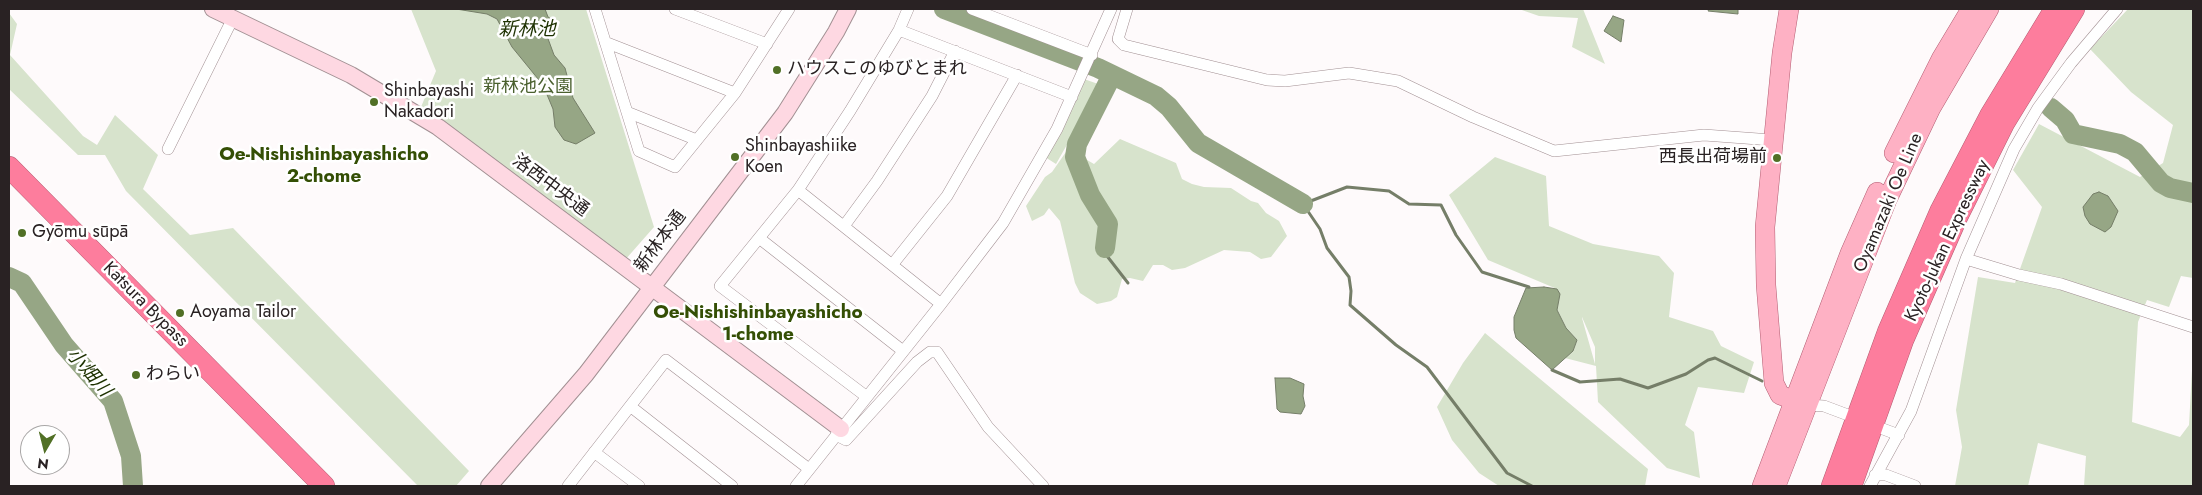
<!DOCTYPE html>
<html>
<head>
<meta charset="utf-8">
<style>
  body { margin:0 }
  #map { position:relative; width:2202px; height:495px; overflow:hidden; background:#fefafb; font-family:Jost,sans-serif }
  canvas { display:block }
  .frame { position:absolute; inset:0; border:10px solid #292223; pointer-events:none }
  .north { position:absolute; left:20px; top:425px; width:50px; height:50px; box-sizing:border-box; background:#fff; border:1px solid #a9a7a7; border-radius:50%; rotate:188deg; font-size:14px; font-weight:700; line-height:20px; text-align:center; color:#292223 }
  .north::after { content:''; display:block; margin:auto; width:18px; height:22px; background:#517026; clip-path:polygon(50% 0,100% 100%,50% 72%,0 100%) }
</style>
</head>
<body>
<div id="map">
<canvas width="2202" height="495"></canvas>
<div class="frame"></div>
<div class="north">N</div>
</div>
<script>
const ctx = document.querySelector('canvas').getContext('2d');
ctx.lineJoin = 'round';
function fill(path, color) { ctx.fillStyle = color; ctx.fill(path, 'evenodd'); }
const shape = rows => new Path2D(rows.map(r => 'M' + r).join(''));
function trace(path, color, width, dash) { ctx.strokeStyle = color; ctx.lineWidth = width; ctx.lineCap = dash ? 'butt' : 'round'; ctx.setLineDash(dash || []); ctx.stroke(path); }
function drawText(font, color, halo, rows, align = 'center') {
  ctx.font = font + ' Jost,"Noto Sans JP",sans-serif'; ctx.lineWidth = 5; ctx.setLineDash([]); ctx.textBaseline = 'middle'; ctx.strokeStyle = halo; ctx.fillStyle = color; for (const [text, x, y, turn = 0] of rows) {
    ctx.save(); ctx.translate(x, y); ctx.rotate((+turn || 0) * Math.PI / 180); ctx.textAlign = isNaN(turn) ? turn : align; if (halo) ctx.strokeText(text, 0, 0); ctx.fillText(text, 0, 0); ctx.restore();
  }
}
fill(shape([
  [411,9,586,9,654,227,625,260,421,107,436,71],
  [1519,9,1583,9,1605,64,1572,47,1578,18,1539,16],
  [2128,9,2193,9,2193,278,2181,276,2169,307,2147,300,2138,322,2132,422,2180,437,2189,425,2193,352,2193,486,2084,486,2086,456,2038,443,2028,486,1955,486,1962,447,1956,410,1978,277,2015,283,2042,207,2013,170,2039,124,2140,177,2163,163,2173,125,2131,92,2090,49],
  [9,13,17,24,10,55,83,136,97,145,115,115,158,155,143,189,190,235,233,228,469,471,456,486,418,486,126,191,105,155,78,155,9,89],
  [1084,79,1101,85,1056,164,1045,157],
  [1120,139,1176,163,1182,179,1192,184,1204,187,1231,188,1251,201,1258,203,1266,213,1279,221,1287,236,1271,257,1261,259,1250,252,1224,250,1185,268,1172,270,1163,265,1153,265,1143,281,1130,278,1122,279,1117,297,1111,301,1097,304,1080,293,1075,283,1060,221,1049,208,1044,215,1032,221,1026,206,1045,177,1052,172,1068,149,1094,164],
  [1495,157,1546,176,1549,226,1593,244,1659,256,1674,273,1669,317,1713,331,1721,346,1754,362,1744,393,1698,387,1685,425,1694,432,1700,478,1667,468,1598,402,1596,366,1565,358,1573,351,1577,340,1566,328,1557,310,1557,289,1488,260,1449,195],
  [1582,317,1595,347,1595,364,1582,318],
  [1485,333,1648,469,1645,486,1499,486,1479,473,1452,440,1437,407,1463,363]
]), '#d7e3cc');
const water = shape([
  [456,9,545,9,548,17,556,22,554,29,547,36,554,55,565,68,573,98,595,133,576,144,564,140,555,127,553,109,543,85,512,47,497,19,487,14,456,9],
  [1709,9,1738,9,1738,14,1708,11,1709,9],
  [1613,16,1624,20,1621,42,1604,31,1613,16],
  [2099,192,2108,196,2118,211,2111,227,2105,232,2090,224,2085,216,2083,207,2093,194,2099,192],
  [1544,287,1557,289,1560,294,1557,310,1566,328,1577,340,1573,351,1552,370,1516,338,1514,330,1514,317,1526,288,1544,287],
  [1275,378,1290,378,1304,384,1303,396,1305,406,1301,414,1280,412,1277,409,1275,378]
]);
fill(water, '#96a685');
trace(water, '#757e68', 1);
trace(shape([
  [1105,248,1107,256,1128,283],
  [1529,287,1482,272,1456,235,1441,205,1409,204,1389,191,1347,187,1303,204,1320,229,1327,248,1349,277,1351,291,1350,305,1396,345,1427,367,1507,473,1532,486],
  [1552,370,1580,382,1620,379,1648,388,1686,374,1708,360,1715,358,1762,381]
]), '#757e68', 3);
trace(shape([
  [944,9,1098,68,1156,96,1169,107,1198,143,1303,204],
  [2051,108,2065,120,2073,134,2120,144,2135,152,2161,183,2170,188,2193,193],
  [1105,248,1108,224,1090,195,1075,157,1077,144,1112,75],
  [9,277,22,283,64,345,113,401,131,456,133,486]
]), '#96a685', 20);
const street = shape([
  [595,9,639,151,675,167,735,93,789,9],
  [675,9,767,44],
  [972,9,1092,55],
  [1127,9,1118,39,1124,45,1267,80,1285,81,1349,73,1398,81,1473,117,1554,151,1704,135,1772,140],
  [899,30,1072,97],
  [605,42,735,93],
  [627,112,697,140],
  [168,149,233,18],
  [798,190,941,304],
  [844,226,877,181,932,96,955,51],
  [759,238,903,351],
  [1966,259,2019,275,2061,284,2193,327],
  [892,265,947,196,1017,75],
  [867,397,720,286,798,190,850,111,899,30,908,9],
  [1807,405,1824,406,1848,415],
  [630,406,732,486],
  [1883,429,1899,435],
  [836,435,846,440,917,362,930,352,937,352,988,427,1043,486],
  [594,452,639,486],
  [1875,475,1886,475,1915,486],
  [568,486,666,360,809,469],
  [796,486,941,304,1003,223,1057,129,1111,9],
  [1870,486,1911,411,1966,259,2014,149,2038,108,2071,63,2117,9]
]);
const secondary = shape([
  [213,9,351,75,438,127,841,429],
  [489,486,586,374,785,113,836,32,848,9]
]);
const primary = shape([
  [1789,9,1782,53,1765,227,1766,285,1774,383,1780,395,1806,405],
  [1894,153,1941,59,1971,9],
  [1762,486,1850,253,1877,192],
  [1776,486,1887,200,1931,108,1989,9]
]);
const highway = shape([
  [9,167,324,486],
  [1832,486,1888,332,1941,210,1990,116,2055,9],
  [1851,486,1903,340,1957,217,2004,123,2074,9]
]);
trace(street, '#a29093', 12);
trace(secondary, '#a29093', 18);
trace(primary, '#b35d72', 20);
trace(highway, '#b35d72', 22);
trace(street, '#fff', 11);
trace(secondary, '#fed8e2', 16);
trace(primary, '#feb1c4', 19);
trace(highway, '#fd7d9d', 21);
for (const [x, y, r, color] of [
  [777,70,5,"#517026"],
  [374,102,5,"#517026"],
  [735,157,5,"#517026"],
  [1777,158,5,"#517026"],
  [22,233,5,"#517026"],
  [180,313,5,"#517026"],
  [136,375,5,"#517026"]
]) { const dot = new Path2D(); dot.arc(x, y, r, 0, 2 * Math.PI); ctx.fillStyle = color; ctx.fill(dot); trace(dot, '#fff', 2); }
drawText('18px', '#292223', '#fff', [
  ["ハウスこのゆびとまれ",787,70],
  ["Shinbayashi",384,92],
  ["Nakadori",384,113],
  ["Shinbayashiike",745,147],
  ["Koen",745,168],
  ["西長出荷場前",1767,158,"right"],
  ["Gyōmu sūpā",32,233],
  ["Aoyama Tailor",190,313],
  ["わらい",146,375]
], 'left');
drawText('18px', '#4a602e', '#fff', [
  ["新林池公園",528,88]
]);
drawText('18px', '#292223', '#fff', [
  ["洛西中央通",550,186,37],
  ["Oyamazaki Oe Line",1889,203,-67],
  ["Kyoto-Jukan Expressway",1948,241,-65],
  ["新林本通",661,242,-53],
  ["Katsura Bypass",145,305,45]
]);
drawText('italic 19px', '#1d3100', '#fff', [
  ["新林池",527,30],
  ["小畑川",88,373,49]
]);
drawText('bold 19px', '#344f05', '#fff', [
  ["Oe-Nishishinbayashicho",324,155],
  ["2-chome",324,177],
  ["Oe-Nishishinbayashicho",758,313],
  ["1-chome",758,335]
]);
</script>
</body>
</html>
